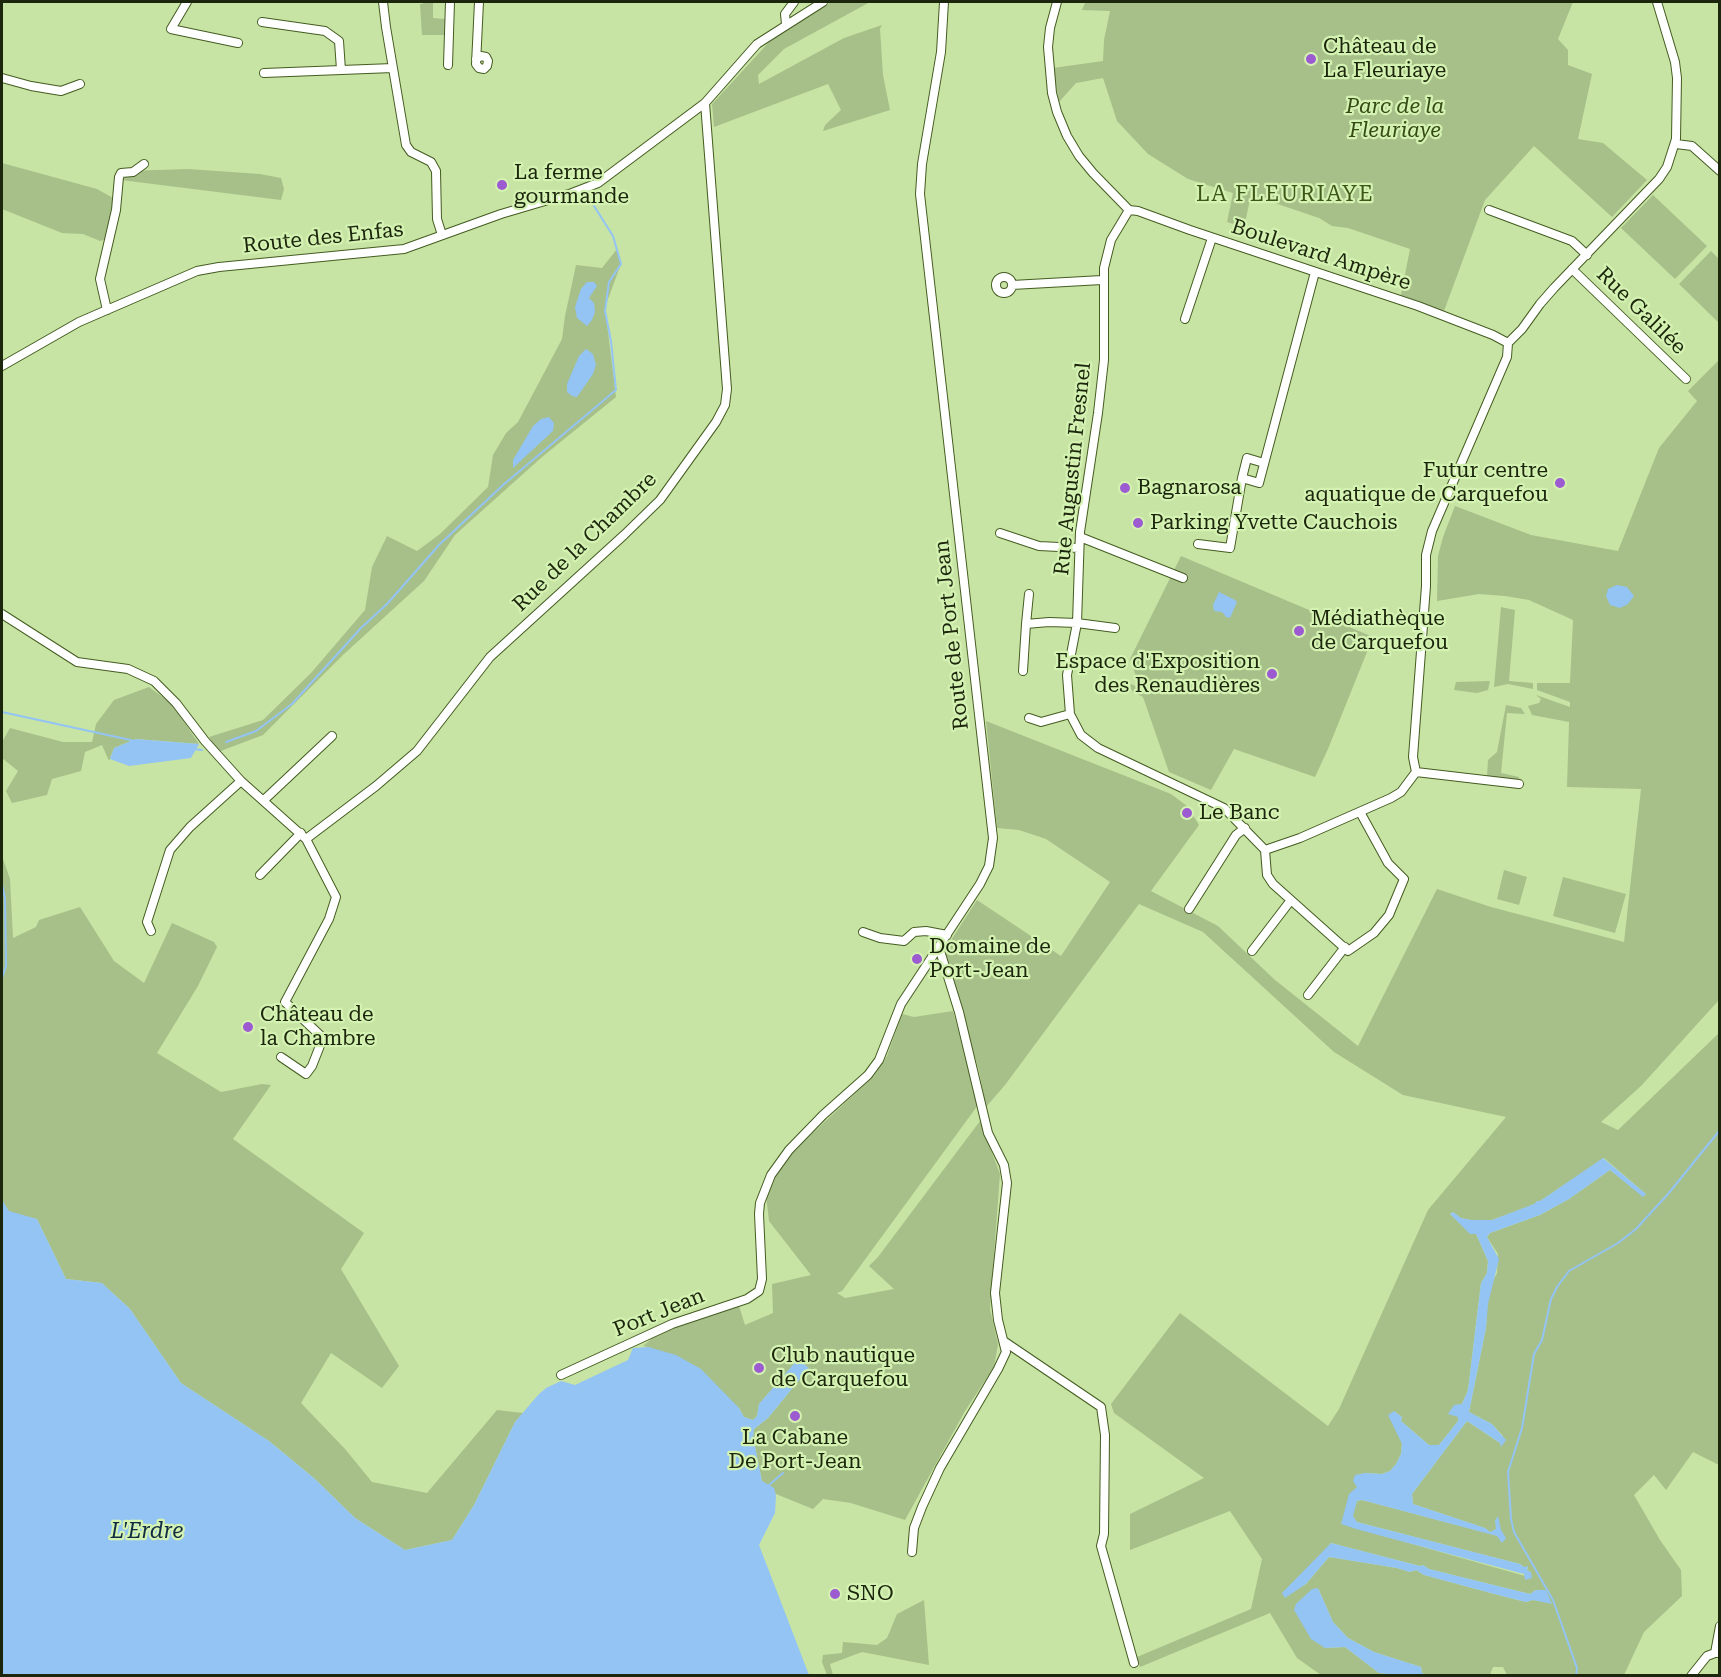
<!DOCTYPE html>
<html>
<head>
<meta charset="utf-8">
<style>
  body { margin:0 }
  #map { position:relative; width:1721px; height:1677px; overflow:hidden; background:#c7e4a4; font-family:"Roboto Serif",serif }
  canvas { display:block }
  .frame { position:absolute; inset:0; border:3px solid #1c260d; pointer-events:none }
</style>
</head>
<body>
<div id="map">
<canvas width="1721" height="1677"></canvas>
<div class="frame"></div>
</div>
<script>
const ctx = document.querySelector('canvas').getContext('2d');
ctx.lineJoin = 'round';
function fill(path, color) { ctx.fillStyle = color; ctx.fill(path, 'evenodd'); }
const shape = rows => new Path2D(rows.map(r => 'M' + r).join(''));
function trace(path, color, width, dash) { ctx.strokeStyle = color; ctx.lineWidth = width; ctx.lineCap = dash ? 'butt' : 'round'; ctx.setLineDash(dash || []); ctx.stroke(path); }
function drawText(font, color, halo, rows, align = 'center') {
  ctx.font = font + ' "Roboto Serif",serif'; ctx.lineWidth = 4.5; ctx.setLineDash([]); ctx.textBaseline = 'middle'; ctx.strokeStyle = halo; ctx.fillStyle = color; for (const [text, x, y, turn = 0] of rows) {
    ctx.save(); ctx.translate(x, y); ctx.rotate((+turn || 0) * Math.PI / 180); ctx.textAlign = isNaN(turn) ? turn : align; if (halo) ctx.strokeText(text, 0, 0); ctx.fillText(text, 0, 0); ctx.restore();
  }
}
fill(shape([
  [423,2,433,2,433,18,445,19,444,35,422,35,420,4,423,4],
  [831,2,870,2,784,49,758,75,759,84,844,38,882,25,880,29,883,75,890,110,823,131,825,125,841,110,828,84,714,127,712,104,771,40],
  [1091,2,1573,2,1558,39,1568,50,1568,65,1592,74,1578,139,1603,143,1647,180,1612,217,1534,146,1485,200,1444,311,1401,295,1410,249,1348,228,1332,226,1319,218,1251,195,1244,227,1227,222,1233,193,1188,179,1148,154,1117,121,1103,78,1076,83,1059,102,1053,68,1103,61,1104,40,1110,11,1082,10,1085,3],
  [2,163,97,189,113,198,112,215,107,239,100,241,83,234,62,233,2,209],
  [188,169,260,174,281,178,284,189,281,200,121,180,126,171],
  [1653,195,1707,246,1675,279,1621,228],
  [617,249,621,264,605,307,616,397,542,457,455,535,424,581,344,654,263,735,218,752,209,737,263,720,311,673,365,610,372,567,387,536,417,551,440,534,488,487,493,455,506,433,518,422,562,339,565,316,576,265,602,268],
  [1711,251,1719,259,1719,323,1679,284],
  [1719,360,1719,1000,1641,1086,1601,1122,1618,1130,1719,1033,1719,1465,1693,1452,1666,1490,1654,1475,1634,1495,1660,1540,1681,1570,1682,1596,1644,1632,1624,1675,1507,1675,1503,1667,1493,1667,1490,1675,1427,1675,1422,1673,1421,1667,1374,1652,1348,1638,1333,1622,1318,1588,1325,1648,1345,1647,1379,1673,1398,1675,1321,1675,1297,1658,1270,1613,1140,1667,1137,1657,1251,1609,1262,1559,1230,1511,1130,1550,1130,1514,1204,1478,1114,1413,1111,1404,1180,1313,1328,1426,1339,1409,1428,1210,1506,1117,1403,1095,1334,1052,1203,932,1139,904,1005,1085,986,1107,979,1071,944,951,977,900,1061,956,1110,882,1046,839,1019,830,997,828,986,721,1171,794,1187,806,1199,825,1151,891,1218,926,1275,980,1358,1046,1437,889,1491,907,1624,942,1641,789,1567,787,1569,722,1532,715,1528,706,1539,703,1541,699,1536,695,1570,707,1570,702,1537,690,1537,683,1570,683,1573,620,1529,600,1505,596,1479,594,1437,601,1438,556,1443,537,1455,506,1531,535,1618,551,1659,448,1697,401,1688,391],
  [1604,1158,1646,1194,1643,1196,1610,1170,1569,1199,1540,1215,1490,1233,1487,1237,1498,1254,1497,1273,1492,1283,1487,1304,1486,1328,1469,1412,1492,1424,1503,1436,1500,1443,1467,1421,1412,1494,1413,1504,1485,1528,1490,1532,1496,1529,1497,1526,1502,1542,1498,1536,1362,1500,1357,1501,1352,1516,1357,1522,1520,1564,1524,1567,1528,1567,1527,1570,1531,1572,1531,1575,1525,1576,1342,1524,1357,1487,1358,1475,1365,1473,1382,1474,1390,1471,1396,1464,1401,1454,1402,1444,1394,1411,1402,1417,1401,1421,1429,1445,1439,1445,1458,1421,1462,1404,1468,1390,1481,1283,1487,1273,1488,1261,1476,1234,1467,1230,1450,1214,1453,1212,1461,1218,1471,1220,1492,1220,1535,1204,1537,1201,1540,1201],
  [1331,1543,1420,1566,1423,1565,1429,1569,1530,1594,1536,1590,1552,1603,1533,1600,1526,1602,1498,1595,1424,1575,1416,1570,1410,1572,1397,1568,1329,1557,1306,1584,1291,1593],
  [1181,556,1373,637,1328,749,1315,777,1234,749,1211,790,1169,772,1143,697,1133,692,1130,688,1131,684,1140,688,1130,659],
  [1501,607,1515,610,1509,681,1533,683,1533,689,1508,684,1494,687],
  [1490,681,1488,690,1477,693,1454,690,1456,682],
  [149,687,172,704,199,744,136,739,114,748,109,761,102,745,85,752,81,771,52,779,47,795,12,803,6,791,18,771,2,758,2,742,10,728,63,742,92,742,96,724,114,700],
  [1506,705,1521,708,1525,714,1507,713,1501,773,1519,777,1519,781,1487,777,1488,760,1497,752],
  [2,856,10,879,13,938,36,927,39,920,80,907,114,961,144,983,172,923,214,942,217,947,198,986,157,1053,221,1092,262,1084,271,1085,233,1139,364,1233,341,1269,399,1366,382,1388,331,1353,301,1403,345,1449,372,1482,427,1493,497,1410,523,1413,515,1422,474,1505,452,1540,405,1550,355,1518,315,1479,269,1441,181,1383,130,1309,102,1283,66,1279,37,1219,2,1212],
  [1504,870,1527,877,1519,905,1497,899],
  [1563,877,1626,894,1615,933,1553,916],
  [953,1011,978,1105,842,1291,837,1293,845,1298,894,1289,869,1266,878,1257,980,1121,1000,1174,990,1309,998,1344,994,1367,965,1411,905,1520,851,1503,823,1499,813,1509,776,1494,762,1481,753,1437,754,1429,768,1418,809,1368,798,1360,759,1404,757,1416,753,1420,744,1417,739,1408,648,1347,643,1346,655,1336,689,1320,739,1306,745,1325,773,1313,772,1284,811,1275,769,1221,766,1195,772,1179,791,1153,874,1076,887,1056,902,1014,914,1017],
  [924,1600,929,1665,862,1652,830,1664,833,1675,827,1675,822,1662,823,1655,842,1653,843,1642,877,1645,887,1638,897,1614]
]), '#a7bf89');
fill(shape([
  [587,282,594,282,597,286,589,298,594,303,595,312,592,320,587,326,577,318,575,307,581,289],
  [586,349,593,354,596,365,593,374,577,397,572,396,567,392,567,384,579,356],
  [549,417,554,423,553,431,513,468,513,460,533,426,541,419],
  [1617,585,1627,587,1634,596,1628,604,1620,608,1610,605,1606,596,1608,589],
  [1219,592,1235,600,1237,602,1230,618,1226,617,1222,612,1214,611,1213,605],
  [136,739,199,744,191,758,129,766,110,759,114,748],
  [1603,1158,1646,1194,1643,1197,1610,1170,1569,1199,1540,1215,1490,1233,1487,1237,1499,1259,1488,1304,1486,1328,1469,1412,1492,1424,1506,1440,1501,1447,1500,1443,1467,1421,1412,1494,1413,1504,1485,1528,1490,1532,1496,1529,1495,1521,1498,1516,1501,1530,1506,1538,1502,1543,1497,1536,1362,1500,1357,1501,1353,1516,1357,1522,1520,1564,1524,1567,1528,1566,1527,1570,1531,1572,1532,1578,1525,1580,1524,1574,1356,1529,1341,1524,1349,1494,1357,1487,1353,1481,1355,1475,1365,1473,1382,1474,1390,1471,1396,1464,1401,1454,1402,1444,1388,1415,1394,1411,1402,1417,1401,1421,1429,1445,1439,1445,1458,1421,1458,1417,1448,1414,1454,1405,1462,1404,1468,1390,1481,1283,1487,1273,1488,1261,1476,1234,1470,1234,1450,1214,1453,1212,1461,1218,1471,1220,1492,1220,1534,1204,1537,1201,1540,1201],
  [2,1200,9,1211,37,1219,66,1279,102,1283,130,1309,181,1383,269,1441,315,1479,355,1518,405,1550,452,1540,474,1505,515,1422,538,1395,546,1388,561,1381,575,1385,628,1360,633,1348,648,1347,676,1355,701,1369,739,1408,744,1417,753,1420,757,1416,759,1404,798,1359,809,1368,768,1418,754,1429,753,1437,762,1481,774,1488,776,1496,775,1513,759,1545,809,1675,2,1675],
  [1331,1543,1420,1566,1423,1565,1429,1569,1530,1594,1536,1590,1546,1590,1552,1604,1533,1600,1526,1602,1498,1595,1424,1575,1416,1570,1410,1572,1397,1568,1329,1557,1306,1584,1285,1598,1282,1593],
  [1318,1588,1333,1622,1348,1638,1374,1652,1421,1667,1422,1673,1427,1675,1398,1675,1379,1673,1345,1647,1325,1648,1311,1639,1294,1610,1296,1604,1312,1589]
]), '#93c4f4');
trace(shape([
  [2,712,135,741],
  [226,742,256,731,292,704,361,628,387,604,439,545,503,485,616,390,611,341,605,311,609,282,621,264,613,236,589,198],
  [193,749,202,750],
  [2,884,5,898,6,966,2,978],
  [769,1485,783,1473],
  [1576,1676,1577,1668,1553,1600,1514,1532,1511,1519,1508,1472,1522,1428,1534,1354,1542,1340,1551,1299,1557,1287,1569,1271,1618,1243,1636,1229,1668,1194,1720,1130]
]), '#93c4f4', 2);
const minor = shape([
  [187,2,171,29,238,43],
  [383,2,386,27,406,145,411,152,431,162,436,171,437,219,442,235],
  [1057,2,1050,28,1048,47,1052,93,1057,112,1067,136,1079,156,1093,173,1129,210,1138,211,1190,230,1418,306,1493,335,1508,343,1522,329,1540,304,1554,288,1659,179,1667,167,1676,139,1677,78,1675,62,1657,2],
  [262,22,325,31,339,41,341,70],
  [786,24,785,14,794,2],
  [476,59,481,56,486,57,488,61,487,66,484,69,479,68,476,64,479,2],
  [448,65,450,2],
  [264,73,393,68],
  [2,78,31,86,61,91,80,84],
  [1676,144,1692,146,1720,171],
  [1129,210,1111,240,1104,268,1104,360,1098,413,1080,532,1077,623,1067,675,1070,714,1081,735,1098,748,1224,808,1265,850],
  [1489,210,1572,241,1587,255],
  [1572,269,1686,379],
  '996 285a8 8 0 1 1 16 0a8 8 0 1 1-16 0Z',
  [1012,285,1102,280],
  [107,310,100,279,116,210,119,177,121,173,133,172,144,164],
  [1185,319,1212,238],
  [2,366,79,322,197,271,219,267,404,249,501,214,572,193,598,183,705,103,757,44,823,2],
  [1242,478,1247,458,1264,463],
  [1000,533,1039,546,1079,548],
  [1080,537,1183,578],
  [1198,544,1230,548,1242,478,1259,483,1315,272],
  [2,614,77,662,128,669,154,681,176,703,205,741,241,781,306,839,336,897,329,919,285,1002,323,1038,312,1066,306,1074,281,1057],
  [1026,624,1029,594],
  [1023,671,1026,624,1049,622,1077,623,1115,628],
  [1029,718,1041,722,1070,714],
  [1416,772,1413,757,1426,586,1426,555,1432,531,1507,357,1508,343],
  [1416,772,1519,784],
  [264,800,332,736],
  [306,839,376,786,417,751,490,657,624,535,660,500,716,422,725,405,727,389,705,103],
  [1265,850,1267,875,1273,884,1348,951,1374,933,1389,915,1404,879,1388,863,1360,812],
  [1265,850,1300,838,1391,798,1401,792,1416,772],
  [260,875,301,833],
  [1189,909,1236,835,1245,828],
  [151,931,147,922,170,850,190,827,241,781],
  [863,932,880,938,904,941,914,932,926,931,947,935],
  [1252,951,1291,900],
  [1308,995,1345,947],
  [1005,1342,1101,1407,1105,1435,1104,1534,1101,1546,1134,1663],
  [561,1375,672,1324,747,1299,759,1291,762,1279,759,1214,760,1203,771,1175,789,1150,823,1115,868,1075,879,1060,901,1004,980,884,989,866,993,838,920,194,922,164,941,52,944,2],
  [912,1552,914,1528,922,1507,940,1468,998,1369,1006,1352,998,1320,995,1293,1007,1183,1004,1165,988,1133,959,1012,941,954,937,950],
  [1715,1653,1720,1626],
  [1691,1676,1707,1656,1715,1653,1720,1653]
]);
trace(minor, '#445c20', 10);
trace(minor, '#fff', 8);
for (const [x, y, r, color] of [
  [1311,59,6,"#9d5bd1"],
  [502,185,6,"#9d5bd1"],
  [1560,483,6,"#9d5bd1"],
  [1125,488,6,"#9d5bd1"],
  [1138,523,6,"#9d5bd1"],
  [1299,631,6,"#9d5bd1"],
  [1272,674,6,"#9d5bd1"],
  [1187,813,6,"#9d5bd1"],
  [917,959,6,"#9d5bd1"],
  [248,1027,6,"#9d5bd1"],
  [759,1368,6,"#9d5bd1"],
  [795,1416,6,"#9d5bd1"],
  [835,1594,6,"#9d5bd1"]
]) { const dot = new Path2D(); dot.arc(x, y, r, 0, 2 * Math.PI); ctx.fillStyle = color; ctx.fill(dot); trace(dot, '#d4f2b1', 2); }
drawText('21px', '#1c260d', '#d4f2b1', [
  ["Château de",1323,47],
  ["La Fleuriaye",1323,71],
  ["La ferme",514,173],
  ["gourmande",514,197],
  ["Futur centre",1548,471,"right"],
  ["aquatique de Carquefou",1548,495,"right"],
  ["Bagnarosa",1137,488],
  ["Parking Yvette Cauchois",1150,523],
  ["Médiathèque",1311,619],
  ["de Carquefou",1311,643],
  ["Espace d'Exposition",1260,662,"right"],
  ["des Renaudières",1260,686,"right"],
  ["Le Banc",1199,813],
  ["Domaine de",929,947],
  ["Port-Jean",929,971],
  ["Château de",260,1015],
  ["la Chambre",260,1039],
  ["Club nautique",771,1356],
  ["de Carquefou",771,1380],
  ["La Cabane",795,1438,"center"],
  ["De Port-Jean",795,1462,"center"],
  ["SNO",847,1594]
], 'left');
drawText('italic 21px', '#354a14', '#d4f2b1', [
  ["Parc de la",1395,107],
  ["Fleuriaye",1395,131]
]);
drawText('21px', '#1c260d', '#d4f2b1', [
  ["Route des Enfas",323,238,-6],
  ["Boulevard Ampère",1321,255,18],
  ["Rue Galilée",1641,311,44],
  ["Rue Augustin Fresnel",1073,469,-84],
  ["Rue de la Chambre",585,542,-44],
  ["Route de Port Jean",952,635,-96],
  ["Port Jean",659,1313,-22]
]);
ctx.letterSpacing = '1.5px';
drawText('22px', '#3f561a', '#d4f2b1', [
  ["LA FLEURIAYE",1285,195]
]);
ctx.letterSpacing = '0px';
drawText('italic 22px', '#112b43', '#d4f2b1', [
  ["L'Erdre",147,1532]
]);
</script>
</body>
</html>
